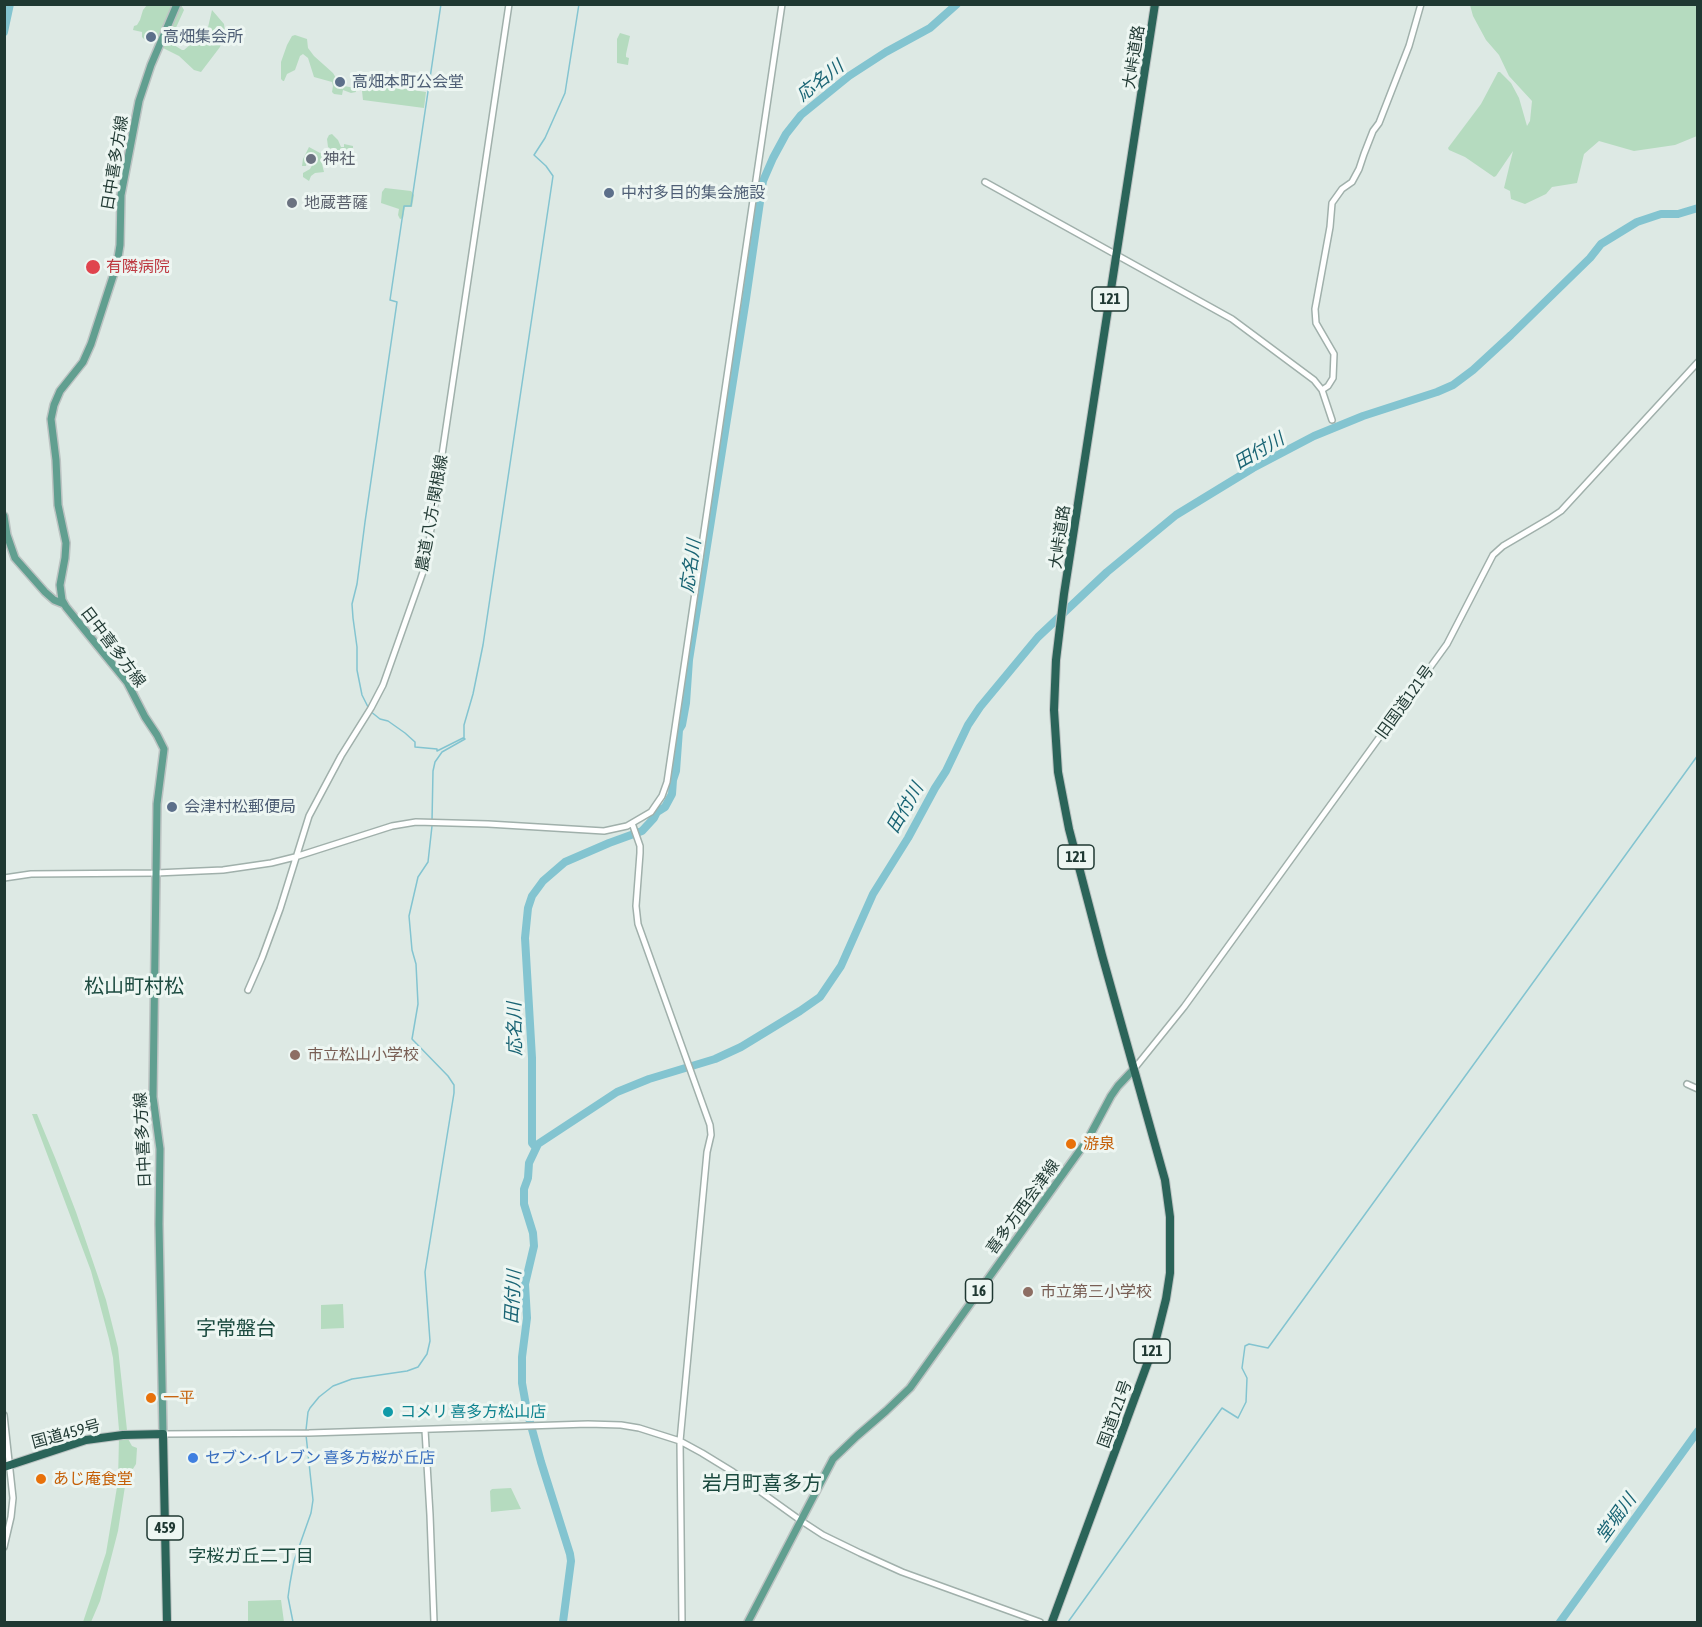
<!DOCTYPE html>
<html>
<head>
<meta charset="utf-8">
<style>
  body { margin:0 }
  #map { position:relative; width:1702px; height:1627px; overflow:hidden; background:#dde9e4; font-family:"Asap Condensed",sans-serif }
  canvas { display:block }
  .frame { position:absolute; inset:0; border:6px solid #1f3832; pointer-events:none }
</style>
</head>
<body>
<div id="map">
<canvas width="1702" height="1627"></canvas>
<div class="frame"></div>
</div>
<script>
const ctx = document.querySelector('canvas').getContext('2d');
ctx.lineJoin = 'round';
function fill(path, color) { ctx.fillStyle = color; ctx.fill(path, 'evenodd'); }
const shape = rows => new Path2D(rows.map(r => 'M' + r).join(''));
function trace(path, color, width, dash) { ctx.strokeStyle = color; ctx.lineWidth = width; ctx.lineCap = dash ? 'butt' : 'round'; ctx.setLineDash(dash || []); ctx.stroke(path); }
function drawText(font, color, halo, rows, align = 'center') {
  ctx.font = font + ' "Asap Condensed","Noto Sans JP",sans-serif'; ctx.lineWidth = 6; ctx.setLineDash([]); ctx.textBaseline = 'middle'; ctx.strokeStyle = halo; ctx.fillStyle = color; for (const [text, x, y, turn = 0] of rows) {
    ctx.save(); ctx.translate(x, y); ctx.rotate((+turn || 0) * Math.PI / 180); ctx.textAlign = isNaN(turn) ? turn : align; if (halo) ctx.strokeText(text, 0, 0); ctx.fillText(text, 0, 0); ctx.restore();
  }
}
fill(shape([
  [147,5,172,5,172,10,158,36,153,33,148,33,145,40,142,37,142,32,133,30,134,26,137,25,140,20,143,10],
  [181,5,184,10,174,32,172,40,174,45,182,50,184,50,191,44,198,43,206,36,212,10,224,24,225,32,220,47,201,72,194,70,179,56,163,48,161,44],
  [1470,5,1697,5,1697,136,1675,145,1634,151,1599,141,1584,154,1577,183,1552,187,1546,194,1525,204,1511,199,1510,191,1504,188,1513,151,1496,176,1494,177,1465,157,1449,150,1448,148,1481,104,1498,72,1500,72,1511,83,1519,98,1527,126,1530,121,1532,101,1509,76,1499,55,1486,40,1473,16],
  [620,33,630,36,626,54,626,57,629,58,628,65,617,63,617,39],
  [295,35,307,39,308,48,314,56,333,73,336,78,336,85,343,89,344,86,355,88,356,92,351,93,343,90,342,95,334,94,332,92,333,86,332,82,314,77,308,58,303,54,300,56,295,70,287,74,284,81,283,81,281,79,281,62,287,45,292,36],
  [361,82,426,92,424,108,363,100],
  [332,134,338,140,341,147,344,147,344,144,353,146,353,148,349,149,345,155,339,156,333,154,331,149,328,147,327,139,329,135],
  [309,147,320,153,326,151,327,153,322,164,324,172,315,173,311,176,309,181,303,177,303,173,310,169,314,162,314,155,311,154,308,156,306,166,302,166,303,159],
  [385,188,411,191,414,195,412,207,405,207,403,218,400,219,398,215,399,209,381,203,382,192],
  [32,1114,37,1114,56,1160,76,1212,106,1300,118,1348,127,1430,119,1430,113,1358,109,1339,91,1271],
  [343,1304,344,1328,321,1329,321,1305],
  [119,1437,127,1437,132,1446,137,1448,136,1464,126,1480,118,1531,100,1601,91,1622,83,1622,106,1553,118,1481],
  [511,1488,521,1509,491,1512,490,1491,492,1489],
  [281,1600,284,1622,248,1622,248,1601]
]), '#b5dbbf');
trace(shape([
  [368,707,362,695,357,670,357,647,353,618,352,604,357,584,365,522,397,302,390,300,404,206,411,206,441,4],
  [370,711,380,719,388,721,405,733,415,742,415,747,437,749,437,751,463,738,465,739],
  [464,738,464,725,473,694,483,645,553,176,546,166,534,155,545,138,565,93,579,4],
  [432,821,433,771,435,762,442,752,465,739],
  [306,1430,308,1412,310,1408,319,1397,333,1386,352,1379,407,1371,418,1367,427,1354,430,1341,425,1272,454,1093,454,1085,448,1076,412,1039,418,1004,416,964,412,950,409,916,418,877,428,862,432,826],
  [293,1622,288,1597,290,1583,294,1561,311,1513,313,1500,306,1435],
  [1068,1622,1222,1408,1238,1418,1246,1402,1247,1378,1242,1368,1245,1346,1249,1344,1268,1348,1698,755]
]), '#83c4d0', 1.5);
trace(shape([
  [4,32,10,4],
  [536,1148,532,1143,532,1058,525,938,528,908,532,896,543,881,565,862,609,843,642,831,654,818,657,812,665,807,672,794,673,780,676,771,679,730,682,725,686,703,689,660,746,299,763,181,773,158,786,134,801,115,849,76,886,52,930,28,957,4],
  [563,1622,571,1561,570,1554,541,1462,527,1411,522,1383,522,1357,527,1318,525,1284,534,1246,533,1233,524,1204,524,1189,528,1178,529,1163,538,1144,617,1092,649,1079,715,1059,741,1047,800,1011,820,997,841,966,873,894,908,838,935,788,946,771,968,725,980,707,1038,637,1107,572,1176,515,1253,468,1314,436,1363,416,1437,392,1453,385,1473,370,1511,335,1590,258,1601,244,1637,222,1661,214,1678,214,1698,208],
  [1560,1622,1698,1431]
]), '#83c4d0', 8);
const minor = shape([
  [985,182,1232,319,1314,380,1322,390,1332,420],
  [1322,390,1328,386,1333,378,1334,354,1316,323,1315,309,1330,227,1332,203,1342,189,1352,182,1359,169,1364,154,1373,131,1379,123,1409,46,1421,4],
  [632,823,640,846,640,853,636,906,638,924,710,1125,711,1135,707,1152,680,1441,682,1622],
  [4,878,31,874,156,873,223,870,271,863,295,857,392,826,416,822,488,824,604,831,627,826,651,812,662,796,667,782,782,4],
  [248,990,262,958,280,909,309,816,341,756,371,708,383,685,423,572,428,549,509,4],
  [1134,1069,1184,1007,1447,644,1493,555,1503,546,1549,519,1561,511,1698,362],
  [1687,1084,1698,1089],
  [4,1415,13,1498,11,1517,4,1547],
  [425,1430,430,1515,434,1622],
  [163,1434,309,1433,588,1424,621,1425,639,1428,680,1441,702,1453,733,1472,800,1520,823,1535,860,1553,902,1572,1040,1622]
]);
const major = shape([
  [4,516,7,535,15,558,45,592,54,600,64,604],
  [163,1434,159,1224,160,1149,153,1097,157,804,164,749,157,735,145,717,127,682,66,607,62,600,60,585,65,558,66,543,58,505,56,460,51,419,54,405,60,391,83,362,91,344,117,264,120,245,121,195,139,101,151,65,177,4],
  [748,1622,833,1459,857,1436,886,1411,910,1388,1088,1139,1111,1096,1118,1086,1134,1069]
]);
const highway = shape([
  [4,1467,86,1440,123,1435,163,1434,167,1622],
  [1052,1622,1155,1343,1166,1299,1170,1273,1170,1217,1165,1180,1102,955,1069,829,1058,772,1054,710,1056,660,1064,594,1155,4]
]);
trace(minor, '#a0b0ab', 8);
trace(major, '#bcc3c2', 10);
trace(highway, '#bcc3c2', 10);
trace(minor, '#fff', 5);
trace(major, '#619f90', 7);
trace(highway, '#2b6459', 8);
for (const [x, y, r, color] of [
  [151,37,6,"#5c6f8a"],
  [340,82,6,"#5c6f8a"],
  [311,159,6,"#6b7280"],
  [609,193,6,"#5c6f8a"],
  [292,203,6,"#6b7280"],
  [93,267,8,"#e0444e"],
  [172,807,6,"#5c6f8a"],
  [295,1055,6,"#8d6e63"],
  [1071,1144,6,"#e8710a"],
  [1028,1292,6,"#8d6e63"],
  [151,1398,6,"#e8710a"],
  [388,1412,6,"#0f9aa8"],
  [193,1458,6,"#3f7fe0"],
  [41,1479,6,"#e8710a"]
]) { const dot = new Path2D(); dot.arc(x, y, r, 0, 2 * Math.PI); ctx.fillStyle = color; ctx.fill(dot); trace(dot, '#edf6f2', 2); }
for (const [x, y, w] of [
  [1110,299,36],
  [1076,857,36],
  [979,1291,27],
  [1152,1351,36],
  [165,1528,36]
]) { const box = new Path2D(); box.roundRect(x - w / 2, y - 12, w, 24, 4.5); ctx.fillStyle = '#edf6f2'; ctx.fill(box); trace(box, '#1f3832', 1.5); }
drawText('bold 15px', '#1f3832', null, [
  ["121",1110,299],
  ["121",1076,857],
  ["16",979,1291],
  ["121",1152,1351],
  ["459",165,1528]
]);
drawText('16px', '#4e5e75', '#edf6f2', [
  ["高畑集会所",163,37],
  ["高畑本町公会堂",352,82],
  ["中村多目的集会施設",621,193],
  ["会津村松郵便局",184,807]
], 'left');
drawText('16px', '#1f3832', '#edf6f2', [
  ["大峠道路",1134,57,-81],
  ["日中喜多方線",115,163,-81],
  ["農道 八方-関根線",432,513,-80],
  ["大峠道路",1060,537,-82],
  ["日中喜多方線",113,647,53],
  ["旧国道121号",1405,702,-54],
  ["日中喜多方線",143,1140,-93],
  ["喜多方西会津線",1023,1207,-54],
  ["国道121号",1115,1414,-70],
  ["国道459号",66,1434,-15]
]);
drawText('16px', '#5b616d', '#edf6f2', [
  ["神社",323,159],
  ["地蔵菩薩",304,203]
], 'left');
drawText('16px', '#be3a42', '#edf6f2', [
  ["有隣病院",106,267]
], 'left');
drawText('16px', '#785e54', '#edf6f2', [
  ["市立松山小学校",307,1055],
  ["市立第三小学校",1040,1292]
], 'left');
drawText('16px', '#c56008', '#edf6f2', [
  ["游泉",1083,1144],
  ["一平",163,1398],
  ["あじ庵食堂",53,1479]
], 'left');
drawText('16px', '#0d838f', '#edf6f2', [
  ["コメリ 喜多方松山店",400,1412]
], 'left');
drawText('16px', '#366cbe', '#edf6f2', [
  ["セブン-イレブン 喜多方桜が丘店",205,1458]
], 'left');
drawText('italic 18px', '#196474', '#edf6f2', [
  ["応名川",820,81,-38],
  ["田付川",1259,451,-30],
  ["応名川",691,566,-82],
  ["田付川",905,808,-60],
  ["応名川",515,1029,-91],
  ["田付川",513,1297,-87],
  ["堂堀川",1616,1518,-54]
]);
drawText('18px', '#1b4a3f', '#edf6f2', [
  ["字桜ガ丘二丁目",251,1556]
]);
drawText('20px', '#1b4a3f', '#edf6f2', [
  ["松山町村松",134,987],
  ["字常盤台",236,1329],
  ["岩月町喜多方",762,1484]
]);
</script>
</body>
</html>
